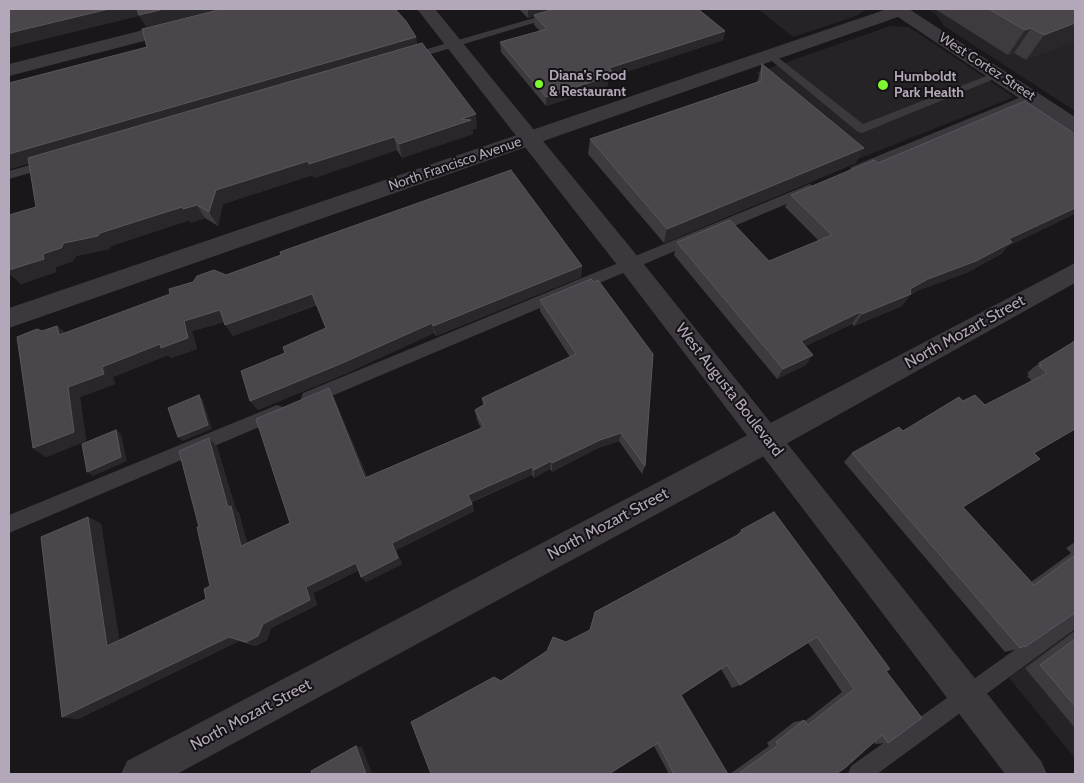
<!DOCTYPE html>
<html>
<head>
<meta charset="utf-8">
<style>
  body { margin:0 }
  #map { position:relative; width:1084px; height:783px; overflow:hidden; background:#191719; font-family:Cabin,sans-serif }
  canvas { display:block }
  .frame { position:absolute; inset:0; border:10px solid #b3a8b9; pointer-events:none }
</style>
</head>
<body>
<div id="map">
<canvas width="1084" height="783"></canvas>
<div class="frame"></div>
</div>
<script>
const ctx = document.querySelector('canvas').getContext('2d');
ctx.lineJoin = 'round';
function fill(path, color) { ctx.fillStyle = color; ctx.fill(path, 'evenodd'); }
const shape = rows => new Path2D(rows.map(r => 'M' + r).join(''));
function trace(path, color, width, dash) { ctx.strokeStyle = color; ctx.lineWidth = width; ctx.lineCap = dash ? 'butt' : 'round'; ctx.setLineDash(dash || []); ctx.stroke(path); }
function drawText(font, color, halo, rows, align = 'center') {
  ctx.font = font + ' Cabin,sans-serif'; ctx.lineWidth = 4; ctx.setLineDash([]); ctx.textBaseline = 'middle'; ctx.strokeStyle = halo; ctx.fillStyle = color; for (const [text, x, y, turn = 0] of rows) {
    ctx.save(); ctx.translate(x, y); ctx.rotate((+turn || 0) * Math.PI / 180); ctx.textAlign = isNaN(turn) ? turn : align; if (halo) ctx.strokeText(text, 0, 0); ctx.fillText(text, 0, 0); ctx.restore();
  }
}
fill(shape([
  [758,9,867,9,856,16,793,37],
  [928,9,1075,9,1075,111,944,26,937,15],
  [890,26,909,27,1014,97,858,159,756,73],
  [1075,629,1075,758,1009,678]
]), '#262326');
fill(shape([
  [565,9,580,9,411,60,407,61,401,58,403,56,565,9],
  [771,52,863,124,994,73,1002,73,1004,75,862,133,858,132,767,57,767,53,771,52],
  [1031,93,1035,94,1035,100,861,173,856,174,850,170,851,167,1031,93],
  [50,159,56,163,54,166,9,179,9,171,50,159],
  [810,184,817,189,815,192,315,403,309,405,303,403,301,398,303,393,810,184],
  [277,405,283,407,285,412,283,417,9,533,9,515,277,405],
  [1075,607,1075,629,877,774,848,774,851,766,1075,607]
]), '#3d373e');
fill(shape([
  [226,9,255,9,252,13,9,76,9,64,226,9],
  [887,9,909,9,1075,117,1075,132,1068,131,898,17,9,328,9,308,887,9],
  [1075,263,1075,283,777,449,177,774,121,774,127,761,1075,263]
]), '#3d373e');
fill(shape([
  [417,9,435,9,639,258,1041,761,1047,774,1005,774,621,270,417,9]
]), '#3d373e');
fill(shape([
  [519,9,698,9,725,31,723,40,611,77,611,81,608,81,608,86,546,106,501,52,500,42,540,31,534,25,534,16,528,18],
  [935,9,1075,9,1026,60,1014,53,1008,55],
  [416,37,417,45,477,128,472,130,473,134,402,158,397,150,314,178,313,175,223,204,218,226,205,218,191,223,190,220,111,246,109,249,76,256,73,261,56,267,56,272,21,284,9,273,9,215,36,207,29,163,10,169,147,47],
  [762,64,856,163,664,243,588,154,590,139,757,82,758,79],
  [878,163,1007,247,1001,254,966,273,919,290,910,295,902,306,854,326,852,324,805,346,806,365,777,379,674,255,677,242,769,261,819,241,785,207,791,195],
  [582,266,581,277,436,336,434,333,345,374,258,410,250,401,285,353,326,328,317,305,233,336,224,322,192,331,197,349,171,358,168,355,113,377,115,384,80,397,86,441,46,457,33,448,42,331,57,326,65,333,226,275],
  [591,279,645,466,642,474,619,441,598,448,552,472,550,469,534,478,532,475,472,502,474,511,396,550,402,564,366,582,361,577,359,570,313,593,317,605,271,628,267,640,255,646,239,641,78,719,62,717,88,517,101,524,119,640,206,599,210,586,199,527,209,438,217,447,236,510,239,513,247,543,290,523,329,388,334,398,367,477,481,428,477,420,475,410,483,405,482,398,570,357,540,311,540,300],
  [1075,339,1075,429,1034,453,963,507,1031,582,1071,553,1066,548,1075,542,1075,613,1025,647,1005,652,844,462,852,453,903,431,963,401,985,405,1032,381,1027,376,1029,375,1027,373,1039,363,1072,343,1072,342],
  [741,530,886,671,888,743,875,744,874,742,836,774,730,774,769,746,767,743,794,722,804,720,805,721,842,692,808,643,740,685,732,688,721,669,681,695,728,774,669,774,654,746,501,681,590,630,595,612,736,536],
  [1075,631,1075,728,1025,668]
]), '#3e3a3e');
fill(shape([
  [109,9,219,9,146,27,139,16,9,48,9,33],
  [528,9,559,9,528,18],
  [1075,23,1075,42,1026,60,1044,35],
  [1031,28,1014,53,1008,55,1025,30],
  [725,31,723,40,611,77,611,81,608,81,608,86,546,106,546,97,606,73,609,68],
  [416,37,418,50,10,169,9,168,9,154],
  [476,114,477,128,472,130,473,134,402,158,399,144,461,119],
  [394,137,397,150,314,178,309,164],
  [864,148,856,163,664,243,667,229],
  [308,161,313,175,223,204,218,226,209,212,216,190],
  [197,205,205,218,191,223,190,220,111,246,109,249,76,256,73,261,56,267,56,272,21,284,9,273,9,270,64,243,100,233,182,207],
  [1075,208,1075,214,1007,247,1001,254,966,273,919,290,910,295,902,306,854,326,862,314,928,279],
  [582,266,581,277,436,336,433,326],
  [312,294,318,304,233,336,225,325],
  [220,310,228,321,192,331,197,349,171,358,168,355,113,377,115,384,80,397,86,441,46,457,33,448,68,387,102,367,160,344,184,321],
  [860,312,852,324,794,352,801,341],
  [432,323,434,333,345,374,258,410,250,401],
  [57,326,69,336,59,335],
  [813,355,806,365,777,379,783,369],
  [329,388,334,398,370,486,365,478],
  [199,395,203,400,212,429,183,441,178,437],
  [116,430,121,434,127,461,93,476,87,472],
  [621,433,619,441,598,448,552,472,552,463,600,440],
  [209,438,217,447,236,510,239,513,250,553,241,546,228,507],
  [551,461,550,469,534,478,534,470],
  [532,467,532,475,470,502,468,495],
  [472,504,474,511,396,550,402,564,366,582,361,577,392,543],
  [88,517,101,524,121,649,107,646],
  [356,563,361,569,313,593,317,605,271,628,267,640,255,646,246,642,263,624,306,587],
  [229,637,239,641,78,719,62,717],
  [356,746,362,747,372,774,366,774]
]), '#2a272a');
const building = shape([
  [9,9,109,9,9,33,9,9],
  [137,9,164,9,139,15,137,9],
  [222,9,395,9,406,21,416,37,9,154,9,83,147,47,142,29,222,9],
  [554,9,698,9,725,31,609,68,612,71,606,73,609,76,546,97,500,42,547,29,534,15,554,9],
  [989,9,1075,9,1075,23,1044,35,1031,28,1025,30,989,9],
  [422,43,476,114,461,119,471,120,399,144,394,137,309,164,308,161,216,190,209,212,197,205,183,209,182,207,100,233,98,236,64,243,61,248,43,254,44,259,9,270,9,215,36,207,28,158,422,43],
  [762,64,864,148,667,229,590,139,761,81,762,64],
  [1025,101,1075,134,1075,208,1009,239,1012,242,976,261,928,279,910,289,911,294,862,314,860,312,801,341,813,355,783,369,677,242,730,220,769,261,832,235,791,195,874,160,878,163,1025,101],
  [511,170,582,266,433,326,432,323,340,364,250,401,241,371,285,353,283,347,326,328,312,294,225,325,220,310,184,321,188,338,161,348,160,344,102,367,104,374,68,387,74,432,33,448,17,337,37,329,42,331,57,326,59,335,170,294,169,289,193,282,197,276,214,270,226,275,281,255,280,252,511,170],
  [591,279,594,282,598,280,653,354,645,466,621,433,600,440,552,463,551,461,534,470,532,467,468,495,472,504,392,543,398,558,361,577,356,563,306,587,310,600,263,624,258,636,246,642,229,637,62,717,41,537,88,517,107,646,206,599,204,589,210,586,197,527,199,527,179,451,209,438,228,507,231,506,241,546,290,523,256,419,329,388,365,478,484,427,475,410,485,404,482,398,576,354,540,300,591,279],
  [1075,341,1075,429,1034,453,1040,459,963,507,1034,585,1075,555,1075,613,1025,647,1024,646,1020,648,852,453,899,427,903,431,959,397,963,401,975,395,985,405,1047,373,1039,366,1042,365,1039,363,1075,341],
  [199,395,208,425,178,437,168,408,199,395],
  [116,430,121,457,87,472,82,444,116,430],
  [774,512,890,669,886,671,922,718,888,743,882,735,845,768,836,774,738,774,778,745,776,742,804,720,808,725,854,689,817,637,740,685,727,665,681,695,728,774,674,774,658,743,609,774,431,774,411,722,494,677,501,681,547,651,553,637,566,642,590,630,595,612,743,532,741,530,774,512],
  [1075,639,1075,706,1040,665,1075,639],
  [356,746,366,774,312,774,311,771,356,746]
]);
fill(building, '#4a464b');
trace(building, '#5b555d', 1);
for (const [x, y, r, color] of [
  [539,84,5,"#7ef92f"],
  [883,85,6,"#7ef92f"]
]) { const dot = new Path2D(); dot.arc(x, y, r, 0, 2 * Math.PI); ctx.fillStyle = color; ctx.fill(dot); trace(dot, '#141214', 2); }
drawText('14px', '#b3a8b9', '#141214', [
  ["West Cortez Street",987,67,33],
  ["North Francisco Avenue",455,164,-19]
]);
drawText('bold 14px', '#b3a8b9', '#141214', [
  ["Diana’s Food",549,76],
  ["& Restaurant",549,92],
  ["Humboldt",894,77],
  ["Park Health",894,93]
], 'left');
drawText('16px', '#b3a8b9', '#141214', [
  ["North Mozart Street",965,332,-29],
  ["West Augusta Boulevard",729,390,52],
  ["North Mozart Street",608,524,-28],
  ["North Mozart Street",251,715,-28]
]);
</script>
</body>
</html>
